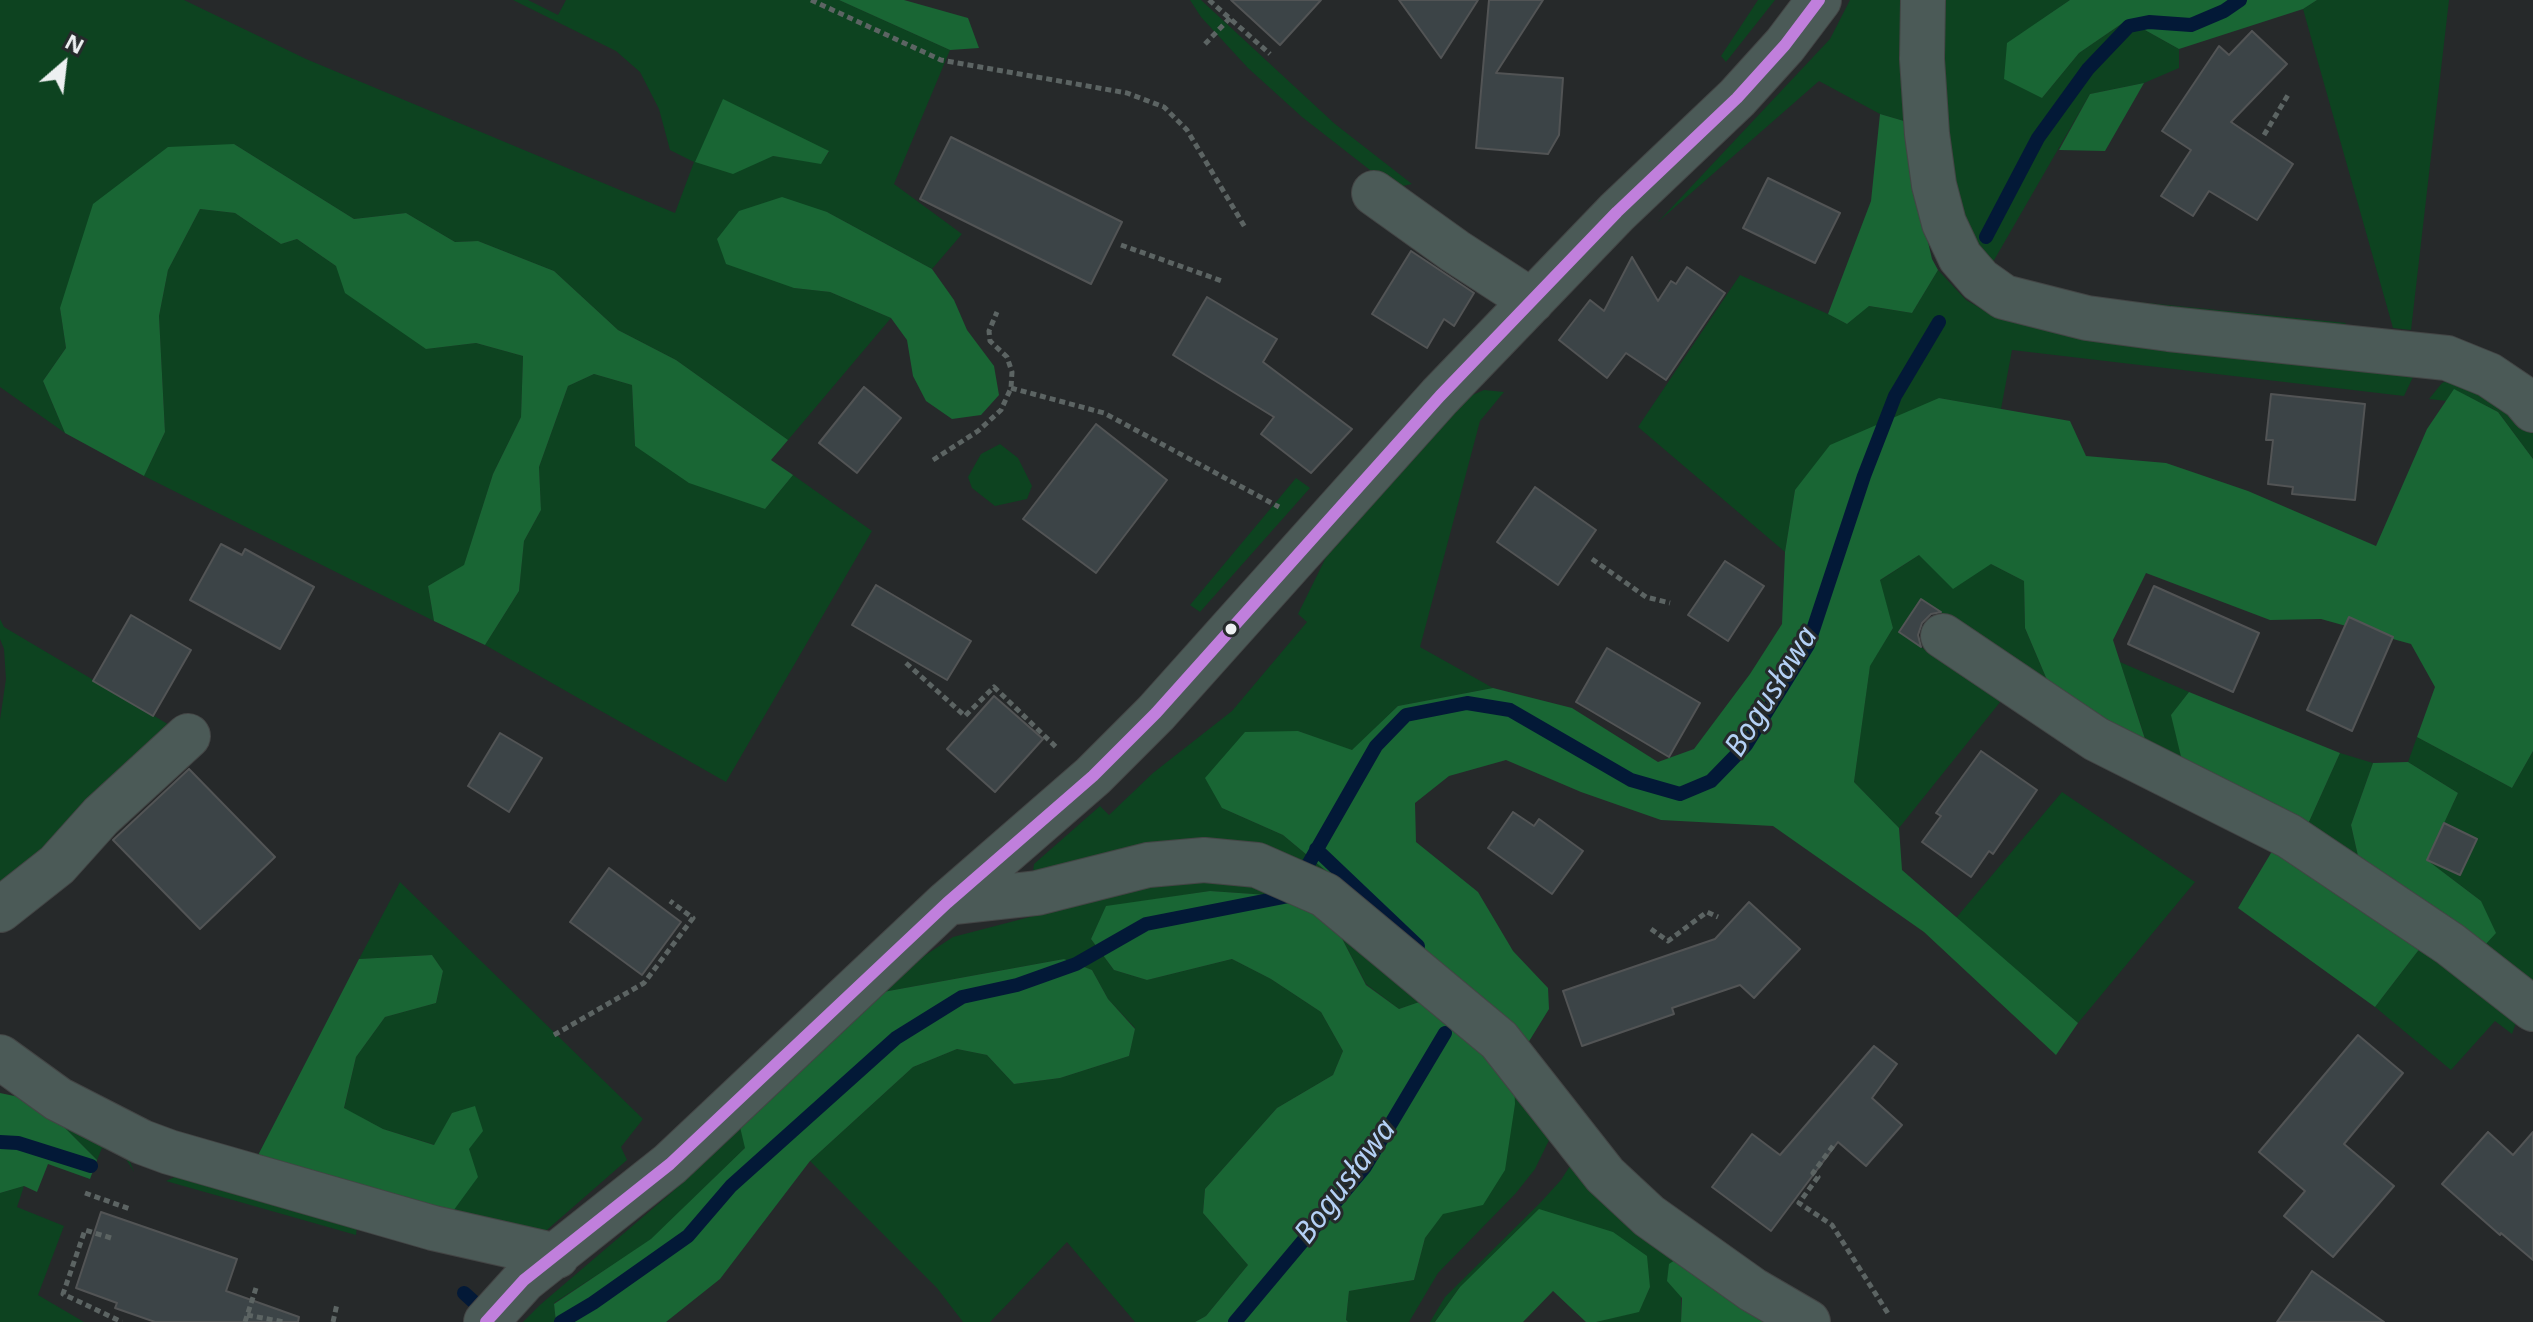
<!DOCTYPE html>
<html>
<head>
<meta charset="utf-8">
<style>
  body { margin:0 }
  #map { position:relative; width:2533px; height:1322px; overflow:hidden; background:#26292a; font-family:"Noto Sans",sans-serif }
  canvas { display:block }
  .north { position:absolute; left:24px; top:24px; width:80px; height:80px; -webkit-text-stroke:6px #252a2b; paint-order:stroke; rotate:28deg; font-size:22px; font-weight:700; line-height:32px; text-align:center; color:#edf0f1 }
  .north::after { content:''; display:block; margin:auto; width:28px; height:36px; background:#edf0f1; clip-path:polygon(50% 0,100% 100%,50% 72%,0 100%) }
</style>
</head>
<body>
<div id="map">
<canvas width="2533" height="1322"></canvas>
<div class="north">N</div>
</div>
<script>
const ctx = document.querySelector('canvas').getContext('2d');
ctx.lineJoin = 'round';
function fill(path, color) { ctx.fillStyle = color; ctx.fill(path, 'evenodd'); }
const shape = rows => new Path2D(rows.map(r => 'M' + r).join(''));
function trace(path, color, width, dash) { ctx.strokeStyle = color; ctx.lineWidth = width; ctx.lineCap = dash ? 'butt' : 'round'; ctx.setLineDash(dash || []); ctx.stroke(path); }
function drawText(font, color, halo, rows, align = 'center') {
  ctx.font = font + ' "Noto Sans",sans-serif'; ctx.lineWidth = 6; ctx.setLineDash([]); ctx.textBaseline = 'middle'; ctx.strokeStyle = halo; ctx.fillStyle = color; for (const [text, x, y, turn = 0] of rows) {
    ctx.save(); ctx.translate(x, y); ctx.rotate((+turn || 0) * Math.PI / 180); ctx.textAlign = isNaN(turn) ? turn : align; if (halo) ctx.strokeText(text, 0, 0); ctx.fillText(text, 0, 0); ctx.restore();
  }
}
fill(shape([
  [0,0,184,0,306,59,675,213,694,162,670,150,659,109,640,72,616,51,513,0,528,0,558,15,566,0,839,0,950,50,894,184,962,234,932,269,827,212,794,288,830,292,891,318,788,440,676,360,618,330,554,271,478,241,455,242,406,213,354,219,234,144,60,308,66,348,43,381,65,433,0,387],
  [829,152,821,163,773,156],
  [1190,0,1201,0,1335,124,1412,184,1393,188,1302,117,1248,68,1201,17],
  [1758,0,1775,0,1726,62,1721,56],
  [1850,0,1904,0,1922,216,1904,121,1880,114,1819,81,1658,222,1830,39],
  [1940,0,2070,0,2007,44,2042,98,2079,53,2127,20,2179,49,2179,68,2144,83,2090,94,1993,262,1970,240,1943,154],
  [2317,0,2449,0,2411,330,2393,328,2303,9],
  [200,209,235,213,281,244,297,239,336,266,426,349,476,343,523,356,521,417,493,474,464,566,428,586,434,621,144,476,165,432,159,316,168,270],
  [1938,270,1966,300,1992,315,2015,323,2075,334,2414,375,2404,396,2012,350,2001,409,1939,398,1795,490,1785,552,1638,427,1740,275,1828,314,1847,324,1868,306,1912,313],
  [2058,294,2346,323,2340,330],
  [594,374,632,385,635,446,765,509,793,475,872,531,726,782,485,645,519,591,524,541,541,510,539,467,568,386],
  [2454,378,2533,431,2533,459,2498,412,2455,390,2447,401,2429,399,2442,383],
  [1484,390,1504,392,1480,421,1420,647,1493,688,1398,706,1352,751,1298,731,1222,808,1283,835,1331,875,1033,872,1034,864,1100,806,1109,815,1153,773,1232,711,1307,622,1298,614,1333,543,1470,396],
  [1000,444,1018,458,1032,486,1027,499,995,506,972,488,968,477,981,454],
  [1296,478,1310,488,1200,612,1190,605],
  [1919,555,1991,564,2024,581,2025,628,2053,694,1921,599,1899,632,2001,701,1899,828,1854,782,1870,665,1893,628,1879,581],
  [0,619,4,627,171,726,0,898,0,720,6,679,4,649,0,639],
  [2120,662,2189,692,2172,715,2183,765,2146,741],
  [2417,737,2512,788,2533,751,2533,983,2484,946,2481,901,2427,860,2460,875,2477,839,2444,823,2458,793,2408,762],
  [2340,753,2373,763,2351,825,2358,856,2308,824],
  [2062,792,2195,882,2078,1023,1956,918],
  [1218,876,1268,881,1307,898,1341,922,1455,1019,1422,1001,1399,1009,1366,984,1335,925,1305,904,1268,895,1210,891,1106,907,1091,939,1114,970,1147,980,1232,959,1271,979,1321,1012,1343,1051,1333,1075,1277,1108,1205,1189,1203,1213,1248,1265,1206,1316,1195,1322,1135,1322,1067,1242,990,1322,963,1322,937,1288,810,1161,913,1067,957,1049,987,1055,1014,1084,1060,1078,1129,1056,1135,1028,1108,999,1092,970,1064,959,883,992,924,956,953,937,1164,882],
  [400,882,643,1119,621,1147,627,1160,540,1236,448,1218,452,1113,435,1145,383,1129,344,1109,356,1057,385,1017,436,1003,443,971,432,955,359,959],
  [2424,943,2517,1020,2512,1034,2495,1021,2451,1070,2375,1007],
  [1514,1079,1553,1132,1535,1169,1516,1193,1438,1273,1409,1322,1348,1322,1346,1320,1349,1291,1414,1280,1425,1238,1443,1213],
  [38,1101,125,1149,134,1172,124,1156,102,1148,97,1160],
  [740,1127,746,1147,651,1240,554,1303,556,1322,523,1322,541,1304,671,1193],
  [1575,1158,1681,1256,1681,1322,1596,1322,1639,1311,1650,1287,1460,1287,1435,1322,1430,1322,1445,1297,1540,1203,1561,1180],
  [188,1171,358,1217,356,1235,166,1181],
  [24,1186,17,1207,64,1226,38,1295,84,1322,0,1322,0,1193]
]), '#0d4320');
fill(shape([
  [839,0,904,0,968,18,979,48,950,50],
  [2070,0,2317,0,2303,9,2179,49,2127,20,2079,53,2042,98,2004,79,2007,43],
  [2144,83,2105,151,2059,150,2090,94],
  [723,99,829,151,821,164,773,156,733,174,695,162],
  [1880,114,1904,121,1922,216,1932,259,1938,270,1912,313,1869,306,1847,324,1828,314,1871,201],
  [234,144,354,219,406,213,455,242,478,241,554,271,618,330,676,360,788,440,771,460,793,475,765,509,689,483,635,446,632,385,594,374,568,386,539,467,541,510,524,541,519,591,485,645,434,621,428,586,464,565,493,474,521,417,523,356,476,343,426,349,345,293,336,266,297,239,281,244,235,213,200,209,168,270,159,316,165,432,144,476,65,433,43,381,66,348,60,308,93,204,168,147],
  [782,197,827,212,932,269,954,300,967,330,994,366,999,395,981,415,952,419,926,401,913,376,907,340,891,318,830,292,794,288,726,264,717,239,739,211],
  [2454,389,2498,412,2533,459,2533,751,2512,788,2417,737,2435,687,2411,644,2321,619,2270,620,2146,573,2113,640,2146,742,2053,694,2025,628,2024,581,1991,564,1953,589,1919,555,1880,580,1893,628,1870,666,1854,782,1899,828,1902,870,2078,1023,2056,1055,1924,932,1773,826,1661,820,1581,792,1506,760,1449,776,1415,803,1416,842,1478,892,1513,951,1548,988,1549,1009,1523,1051,1331,875,1283,835,1222,808,1205,778,1245,732,1298,731,1352,750,1398,706,1493,688,1572,708,1658,762,1694,749,1750,674,1782,624,1785,552,1795,490,1830,445,1939,398,2070,421,2086,456,2166,463,2248,491,2376,546,2427,429],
  [2189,692,2340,753,2308,824,2183,765,2171,715],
  [2408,762,2458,793,2427,860,2481,901,2496,933,2484,946,2358,856,2351,825,2373,763],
  [2277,843,2424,943,2375,1007,2238,908],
  [1210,891,1268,895,1305,904,1335,925,1366,985,1399,1009,1422,1001,1514,1079,1515,1104,1505,1170,1483,1205,1443,1214,1425,1238,1414,1280,1349,1291,1346,1320,1348,1322,1195,1322,1206,1316,1248,1265,1203,1213,1205,1189,1277,1108,1333,1075,1343,1051,1321,1012,1271,979,1232,959,1147,980,1114,970,1091,939,1106,906],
  [432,955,443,971,436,1003,385,1017,356,1057,344,1108,383,1129,434,1145,452,1113,475,1106,483,1131,469,1149,478,1177,448,1218,254,1163,359,959],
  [1064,959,1092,970,1108,999,1135,1029,1129,1056,1060,1078,1014,1084,987,1055,957,1049,913,1067,810,1161,720,1279,666,1322,556,1322,554,1304,651,1239,745,1148,740,1127,883,992],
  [0,1093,38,1101,97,1160,90,1179,48,1164,37,1192,24,1186,0,1193],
  [1539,1209,1613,1232,1647,1256,1650,1287,1639,1312,1596,1322,1586,1322,1553,1291,1523,1322,1435,1322,1460,1287],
  [1681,1256,1781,1322,1681,1322,1682,1298,1667,1281,1669,1264]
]), '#196634');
trace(shape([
  [1986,237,2038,138,2088,69,2129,26,2149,22,2191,25,2224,11,2240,0],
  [1316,849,1418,946],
  [1309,863,1376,746,1406,715,1467,703,1510,710,1631,780,1680,794,1711,781,1746,745,1808,645,1864,476,1895,396,1939,322],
  [0,1142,18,1143,91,1166],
  [464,1293,474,1302],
  [561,1322,593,1303,688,1236,731,1186,896,1038,962,997,1017,985,1076,964,1146,924,1289,896],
  [1235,1322,1365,1167,1445,1033]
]), '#031937', 14);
const building = shape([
  [1231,0,1321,0,1280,45,1231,0],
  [1399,0,1478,0,1441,58,1399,0],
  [1489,0,1543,0,1496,73,1563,78,1559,135,1548,154,1476,148,1489,0],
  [2252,31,2287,64,2231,122,2293,164,2257,220,2209,191,2193,216,2161,196,2191,150,2162,131,2219,46,2229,55,2252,31],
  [951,137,1122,222,1091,284,920,199,951,137],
  [1768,178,1840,213,1815,263,1743,228,1768,178],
  [1411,251,1474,293,1454,326,1444,319,1427,348,1372,314,1411,251],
  [1632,257,1658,301,1671,281,1676,284,1687,267,1725,293,1666,380,1626,353,1607,378,1559,340,1590,300,1604,311,1632,257],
  [1207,297,1277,339,1263,362,1352,429,1311,473,1261,434,1274,417,1173,355,1207,297],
  [864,387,901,418,857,473,819,443,864,387],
  [2271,394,2365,404,2355,500,2292,494,2293,487,2268,484,2273,440,2266,440,2271,394],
  [1096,424,1167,480,1096,573,1023,519,1096,424],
  [1535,487,1596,530,1558,585,1497,542,1535,487],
  [221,544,242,555,245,549,314,587,280,649,190,600,221,544],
  [1725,561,1764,586,1728,641,1688,615,1725,561],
  [876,585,971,641,947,680,852,625,876,585],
  [2154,586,2259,633,2233,692,2128,644,2154,586],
  [1921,599,1941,612,1931,614,1922,623,1918,635,1921,647,1899,632,1921,599],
  [131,615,191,650,153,716,93,681,131,615],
  [2349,617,2393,637,2352,731,2307,710,2349,617],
  [1607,648,1700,703,1669,757,1576,702,1607,648],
  [994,696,1043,739,995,792,947,749,994,696],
  [500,733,542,758,509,812,468,786,500,733],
  [1981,751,2037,790,1993,854,1989,851,1971,877,1922,842,1941,816,1936,813,1981,751],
  [189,769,275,857,200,929,113,840,189,769],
  [1513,812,1534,826,1539,819,1583,851,1552,894,1488,848,1513,812],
  [2444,823,2477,839,2460,875,2427,860,2444,823],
  [609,868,681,922,642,975,570,922,609,868],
  [1749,902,1800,949,1754,998,1740,985,1672,1008,1674,1014,1582,1046,1563,991,1715,939,1749,902],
  [2358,1035,2403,1073,2344,1144,2394,1186,2333,1257,2284,1216,2305,1191,2259,1152,2358,1035],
  [1874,1046,1897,1064,1872,1098,1902,1125,1866,1166,1838,1142,1771,1231,1712,1187,1752,1134,1780,1155,1874,1046],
  [2488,1132,2513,1155,2533,1132,2533,1260,2501,1233,2500,1235,2442,1184,2488,1132],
  [101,1212,237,1259,226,1291,299,1317,298,1322,155,1322,115,1308,117,1303,76,1288,101,1212],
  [2312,1271,2384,1322,2277,1322,2312,1271]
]);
fill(building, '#3c4447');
trace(building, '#525455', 2);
const minor = shape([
  [1923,0,1922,59,1927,134,1934,185,1944,223,1960,257,1980,280,2004,297,2087,318,2169,329,2447,358,2489,375,2523,398,2533,410],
  [1374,193,1455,251,1532,301],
  [1943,636,2096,739,2289,836,2450,944,2533,1009],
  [947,903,1037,893,1148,865,1204,860,1257,865,1325,895,1499,1040,1605,1175,1649,1216,1753,1290,1808,1322],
  [0,910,57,865,101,816,188,736],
  [0,1057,58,1099,142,1142,169,1152,433,1228,557,1256],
  [486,1322,524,1280,670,1164,947,903,1093,776,1156,713,1440,396,1617,212,1737,98,1785,45,1819,0]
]);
trace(minor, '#434545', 46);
trace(shape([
  [811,0,941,60,1127,93,1164,107,1187,130,1246,229],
  [1209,0,1270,54],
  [1205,44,1230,18],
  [2264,135,2288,95],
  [1121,245,1222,281],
  [1011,388,1104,413,1279,507],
  [933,460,978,431,1001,410,1011,388,1012,372,1007,357,990,341,989,331,997,312],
  [1592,559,1646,597,1670,603],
  [906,663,965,716,994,687,1056,747],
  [1651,929,1668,941,1707,912,1718,917],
  [554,1035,644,983,693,918,670,901],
  [1833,1146,1813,1173,1818,1177,1799,1203,1832,1225,1889,1315],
  [85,1193,130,1209],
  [111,1238,85,1230,63,1294,122,1322],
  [247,1315,284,1322],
  [245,1322,256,1288],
  [333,1322,337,1304]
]), '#5c6463', 5, [6, 4]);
trace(minor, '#4b5a57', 44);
trace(shape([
  [486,1322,524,1280,670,1164,947,903,1093,776,1156,713,1440,396,1617,212,1737,98,1785,45,1819,0]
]), '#c07fdc', 12);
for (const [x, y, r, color] of [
  [1231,629,7,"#edf0f1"]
]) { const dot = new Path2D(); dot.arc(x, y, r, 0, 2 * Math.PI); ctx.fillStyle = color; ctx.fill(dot); trace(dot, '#252a2b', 3); }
drawText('italic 30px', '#b4d0f5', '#252a2b', [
  ["Bogusława",1772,692,-58],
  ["Bogusława",1346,1182,-53]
]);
</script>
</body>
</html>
